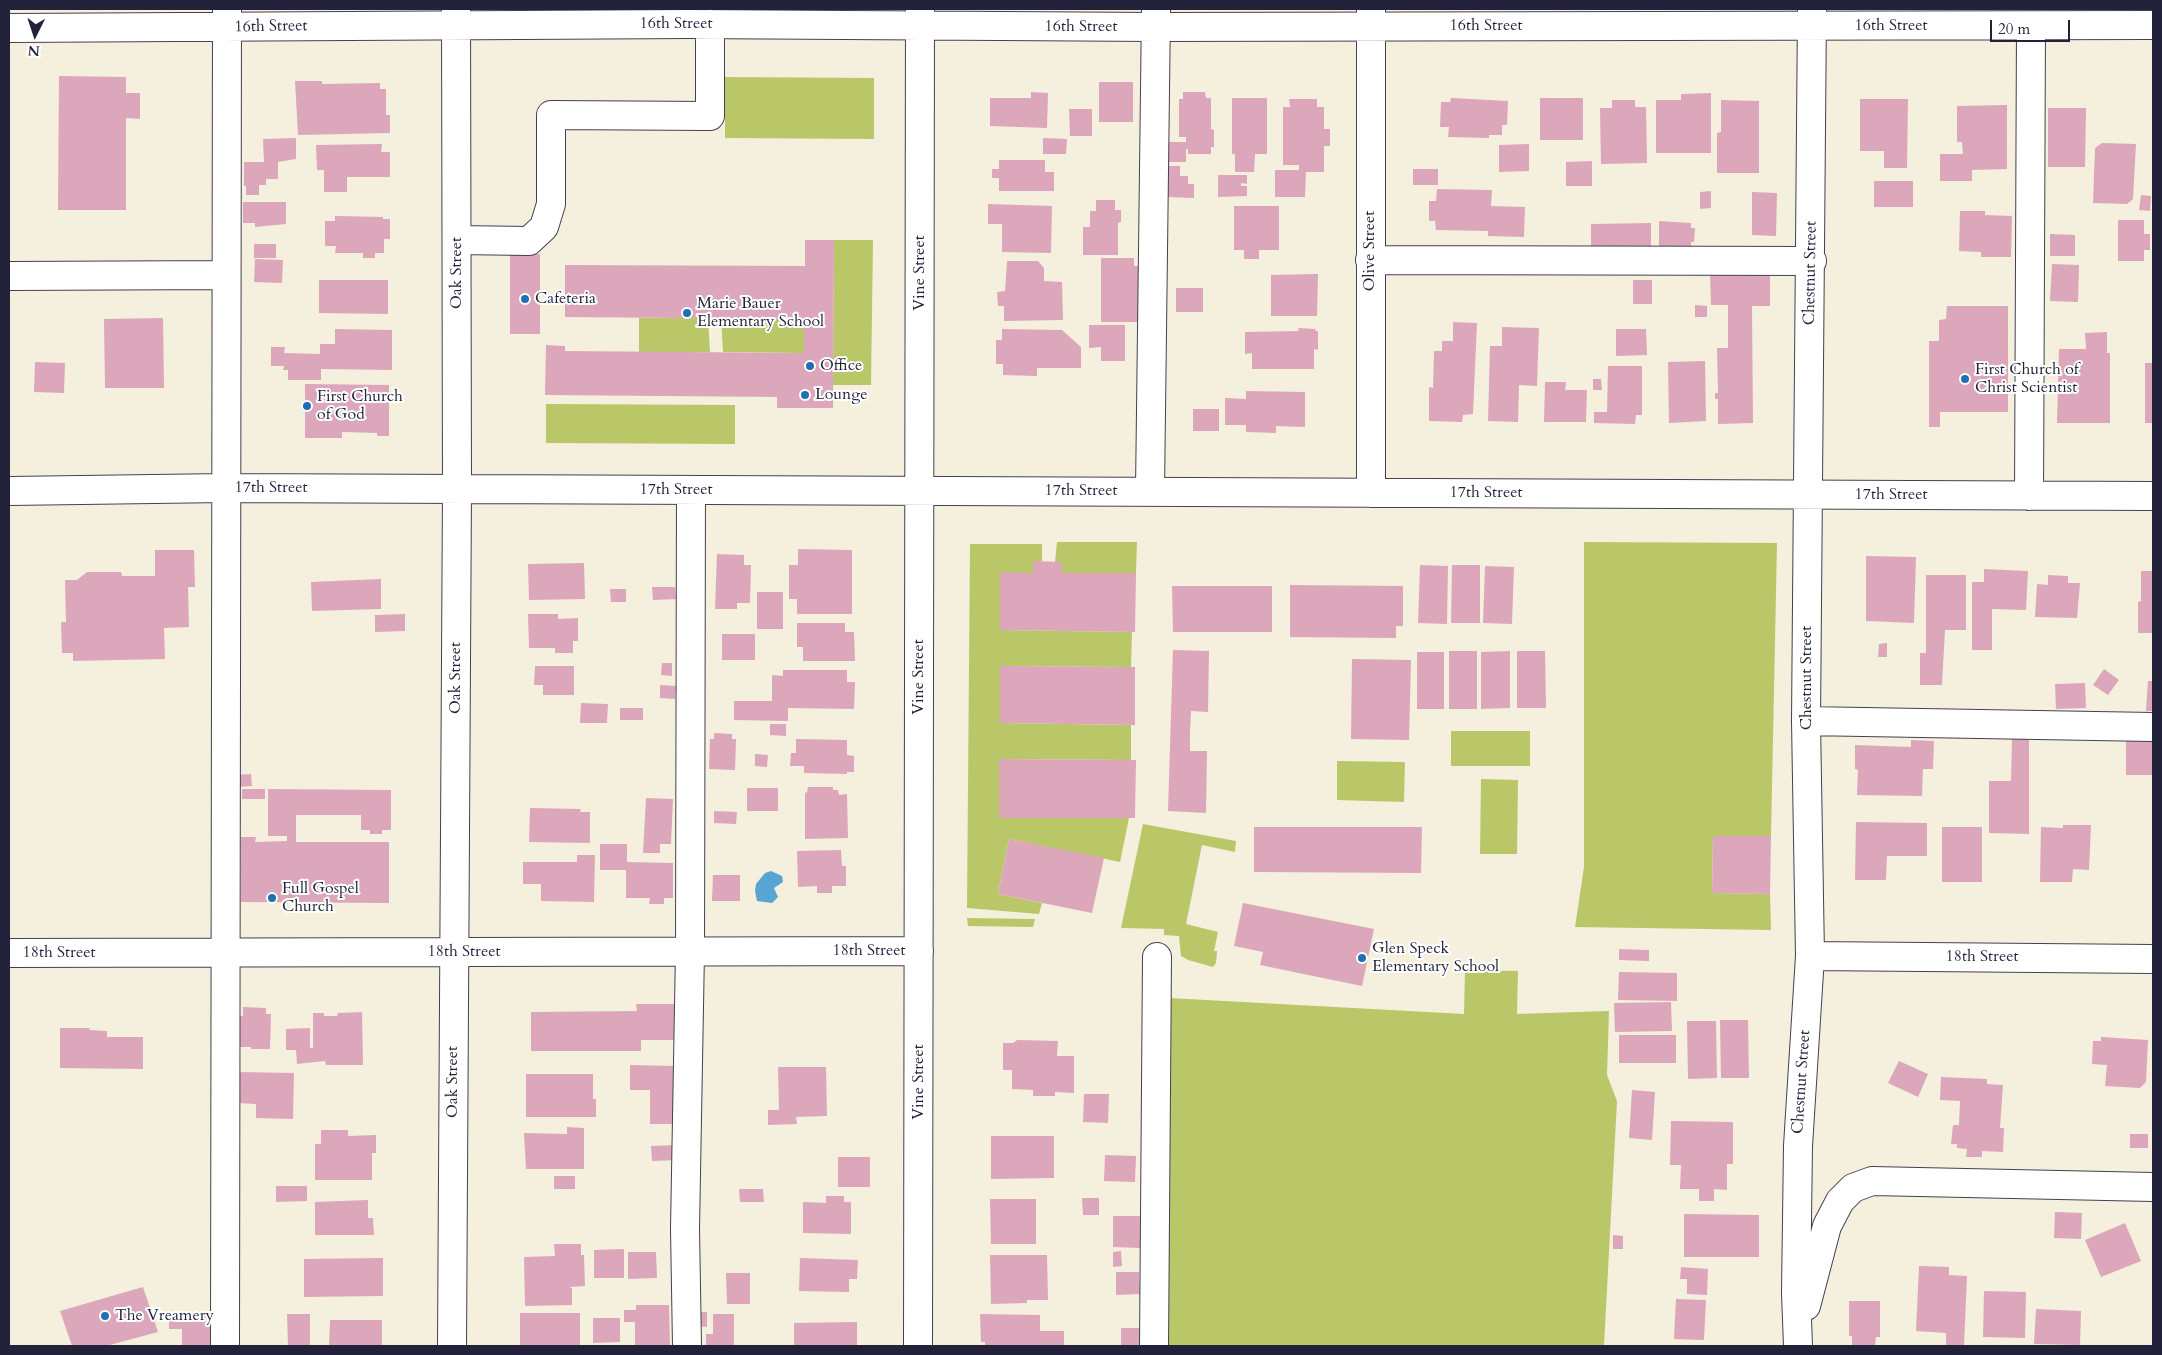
<!DOCTYPE html>
<html>
<head>
<meta charset="utf-8">
<style>
  body { margin:0 }
  #map { position:relative; width:2162px; height:1355px; overflow:hidden; background:#f5efdd; font-family:Cardo,serif }
  canvas { display:block }
  .frame { position:absolute; inset:0; border:10px solid #22223b; pointer-events:none }
  .north { position:absolute; left:10px; top:10px; width:50px; height:50px; -webkit-text-stroke:4px #fff; paint-order:stroke; rotate:184deg; font-size:14px; font-weight:700; line-height:20px; text-align:center; color:#22223b }
  .north::after { content:''; display:block; margin:auto; width:18px; height:22px; background:#22223b; clip-path:polygon(50% 0,100% 100%,50% 72%,0 100%) }
  .scale { position:absolute; left:1990px; top:20px; width:80px; height:22px; box-sizing:border-box; border:2px solid #22223b; border-top:0; padding-left:6px; font-size:15px; line-height:18px; white-space:nowrap; color:#22223b; -webkit-text-stroke:4px #fff; paint-order:stroke }
</style>
</head>
<body>
<div id="map">
<canvas width="2162" height="1355"></canvas>
<div class="frame"></div>
<div class="north">N</div>
<div class="scale">20 m</div>
</div>
<script>
const ctx = document.querySelector('canvas').getContext('2d');
ctx.lineJoin = 'round';
function fill(path, color) { ctx.fillStyle = color; ctx.fill(path, 'evenodd'); }
const shape = rows => new Path2D(rows.map(r => 'M' + r).join(''));
function trace(path, color, width, dash) { ctx.strokeStyle = color; ctx.lineWidth = width; ctx.lineCap = dash ? 'butt' : 'round'; ctx.setLineDash(dash || []); ctx.stroke(path); }
function drawText(font, color, halo, rows, align = 'center') {
  ctx.font = font + ' Cardo,serif'; ctx.lineWidth = 4; ctx.setLineDash([]); ctx.textBaseline = 'middle'; ctx.strokeStyle = halo; ctx.fillStyle = color; for (const [text, x, y, turn = 0] of rows) {
    ctx.save(); ctx.translate(x, y); ctx.rotate((+turn || 0) * Math.PI / 180); ctx.textAlign = isNaN(turn) ? turn : align; if (halo) ctx.strokeText(text, 0, 0); ctx.fillText(text, 0, 0); ctx.restore();
  }
}
fill(shape([
  [725,77,874,78,874,139,725,138],
  [834,240,873,240,871,385,833,385],
  [639,318,708,318,710,352,639,352],
  [721,318,804,319,804,353,723,352],
  [546,404,735,405,735,444,546,443],
  [1057,542,1137,542,1136,573,1062,573,1062,562,1055,562],
  [1584,542,1777,543,1771,836,1713,836,1712,893,1770,894,1771,930,1575,927,1584,867],
  [970,544,1042,544,1042,561,1033,562,1033,573,1000,573,1000,630,1132,632,1131,667,1000,666,1000,723,1131,725,1131,760,1000,759,1000,818,1129,818,1120,862,1009,839,998,894,1042,903,1039,914,967,908],
  [1451,731,1530,731,1530,766,1451,766],
  [1337,761,1405,762,1404,802,1337,800],
  [1481,779,1518,780,1517,854,1480,854],
  [1143,824,1236,841,1235,852,1202,845,1186,924,1218,932,1214,951,1217,951,1216,963,1213,967,1188,960,1181,956,1179,936,1164,935,1164,929,1121,928],
  [967,918,1035,919,1033,927,968,926],
  [1465,970,1518,971,1517,1014,1609,1011,1607,1075,1617,1101,1604,1346,1169,1346,1169,998,1464,1014]
]), '#bac769');
fill(shape([
  [771,871,782,876,783,882,774,888,778,897,772,903,757,901,755,891,756,884,765,873]
]), '#57a5d0');
fill(shape([
  [59,76,126,77,126,93,140,93,140,119,126,118,126,210,58,210],
  [295,81,322,81,322,84,380,83,380,89,386,89,386,115,390,115,390,133,298,135],
  [1099,82,1133,82,1133,122,1099,122],
  [1031,92,1048,93,1047,128,990,126,990,98,1031,98],
  [1183,92,1205,92,1206,98,1211,98,1211,129,1214,130,1214,147,1211,147,1211,154,1188,154,1188,149,1186,149,1186,162,1166,162,1166,142,1186,142,1186,137,1179,137,1179,99,1183,99],
  [1711,93,1711,153,1656,153,1656,100,1681,100,1681,94],
  [1232,98,1267,98,1267,154,1255,154,1254,172,1235,172,1235,154,1232,154],
  [1451,98,1508,101,1507,125,1502,125,1502,135,1489,135,1489,138,1448,137,1449,127,1440,127,1441,102,1450,102],
  [1540,98,1583,98,1583,140,1540,140],
  [1289,99,1317,99,1317,107,1324,107,1324,129,1330,129,1330,146,1324,146,1324,172,1306,172,1305,197,1275,197,1275,170,1299,170,1299,165,1283,165,1283,107,1290,107],
  [1860,99,1908,99,1907,168,1884,168,1884,151,1860,151],
  [1612,100,1635,100,1635,107,1646,107,1647,163,1601,164,1600,108,1612,108],
  [1721,100,1759,101,1759,173,1717,173,1717,133,1721,132],
  [2007,105,2007,169,1972,170,1972,181,1940,181,1940,154,1963,154,1962,142,1957,142,1957,106],
  [2048,108,2086,108,2085,167,2048,167],
  [1069,109,1092,109,1092,136,1070,136],
  [296,138,296,159,278,162,278,179,266,179,266,185,259,185,259,195,246,195,246,186,244,186,244,162,264,162,263,139],
  [1043,138,1067,139,1066,154,1043,154],
  [2102,143,2136,144,2133,199,2127,204,2093,203,2095,148],
  [382,144,381,152,390,152,390,177,347,177,347,192,324,192,324,170,317,170,316,145],
  [1529,144,1529,171,1499,172,1499,145],
  [999,160,1045,160,1045,172,1054,172,1054,191,999,191,999,178,992,178,992,169,999,169],
  [1592,161,1592,186,1566,186,1566,162],
  [1167,166,1180,166,1180,176,1188,176,1188,184,1194,184,1194,198,1167,197],
  [1413,169,1438,169,1438,185,1413,185],
  [1218,175,1247,175,1247,184,1241,183,1241,186,1247,186,1247,196,1218,197],
  [1874,181,1913,181,1913,207,1874,207],
  [1437,189,1492,190,1491,206,1525,207,1524,237,1488,236,1488,231,1436,230,1435,221,1429,221,1429,201,1436,201],
  [1711,191,1711,208,1700,209,1700,192],
  [1752,192,1777,193,1776,236,1752,235],
  [2141,195,2151,196,2150,211,2139,210],
  [1096,200,1115,200,1115,210,1121,210,1121,222,1118,223,1118,255,1083,255,1083,227,1090,227,1090,211,1096,211],
  [243,202,286,202,286,224,255,227,255,223,243,223],
  [988,204,1052,206,1051,253,1002,252,1002,224,988,224],
  [1234,206,1279,206,1279,250,1259,250,1259,259,1244,259,1244,250,1234,250],
  [1960,211,1985,211,1985,215,2012,216,2011,257,1981,257,1981,252,1959,251],
  [335,216,383,217,383,219,390,219,390,239,384,239,384,253,375,253,375,258,363,258,363,253,335,253,336,246,325,246,325,221,335,221],
  [2118,220,2144,220,2144,234,2150,234,2150,250,2144,250,2144,261,2118,261],
  [1659,221,1691,223,1691,228,1695,228,1694,242,1691,242,1691,247,1659,246],
  [1651,223,1651,249,1591,250,1591,224],
  [2050,234,2075,235,2075,256,2050,256],
  [805,240,834,240,833,408,777,408,777,397,545,395,546,345,565,346,565,351,804,353,804,319,565,317,565,265,805,266],
  [254,244,276,244,276,258,254,258],
  [510,254,540,254,540,334,510,334],
  [1101,258,1134,258,1134,266,1140,266,1140,322,1101,322],
  [255,259,283,260,282,283,254,282],
  [1007,261,1038,261,1044,268,1044,281,1062,282,1063,320,1004,321,1004,306,998,306,997,292,1005,291],
  [2052,264,2079,265,2078,302,2050,301],
  [1710,272,1770,272,1770,306,1752,306,1753,423,1718,424,1718,399,1715,399,1715,393,1718,393,1717,348,1728,348,1728,305,1711,305],
  [1318,274,1317,316,1271,316,1271,275],
  [319,280,388,280,388,314,319,313],
  [1633,280,1652,280,1652,304,1633,304],
  [1176,288,1203,288,1203,312,1176,312],
  [1695,305,1707,306,1707,317,1695,317],
  [1947,306,2008,306,2008,412,1940,412,1940,427,1929,427,1929,341,1939,341,1939,320,1946,319],
  [163,318,164,388,105,388,104,319],
  [1453,322,1477,323,1473,414,1463,415,1462,422,1429,421,1429,387,1433,388,1434,351,1442,351,1442,341,1453,341],
  [1089,325,1125,325,1125,361,1101,361,1101,347,1089,348],
  [1502,327,1539,328,1537,386,1519,385,1518,422,1488,421,1490,346,1502,346],
  [1298,328,1316,329,1315,331,1318,331,1318,350,1314,349,1314,369,1252,369,1252,353,1245,354,1245,332,1299,331],
  [335,329,392,330,392,370,321,369,321,380,288,380,288,370,283,370,284,366,271,366,271,347,285,347,284,353,320,354,320,344,335,344],
  [1002,329,1062,330,1081,347,1081,368,1037,368,1037,376,1003,375,1003,364,996,364,996,340,1002,340],
  [1616,329,1646,329,1647,355,1616,356],
  [2107,332,2107,353,2110,353,2110,423,2057,423,2059,349,2086,349,2085,333],
  [1705,361,1706,421,1669,423,1668,362],
  [35,362,65,363,64,393,34,392],
  [2145,363,2153,363,2153,423,2145,423],
  [1608,366,1642,366,1642,415,1636,415,1635,424,1594,423,1594,412,1607,412],
  [1593,379,1601,379,1602,390,1593,390],
  [1545,382,1566,382,1565,390,1587,390,1586,422,1544,422],
  [305,384,389,385,389,436,377,436,377,433,342,432,342,438,305,438],
  [1246,391,1305,392,1305,427,1276,426,1276,433,1246,432,1246,425,1225,425,1225,398,1246,399],
  [1193,409,1219,409,1219,431,1193,431],
  [798,549,852,550,852,614,797,614,797,599,789,599,789,565,798,565],
  [155,550,194,550,195,587,188,587,189,627,164,628,165,659,73,661,73,653,62,653,61,622,66,622,65,580,77,580,87,572,121,572,122,576,155,576],
  [717,554,744,555,744,565,751,565,750,603,737,603,737,609,715,609],
  [1866,556,1916,557,1914,623,1866,621],
  [1033,561,1062,562,1062,573,1136,573,1135,632,1000,630,1000,572,1033,573],
  [584,563,585,599,529,600,528,564],
  [1420,565,1448,566,1447,624,1418,623],
  [1452,565,1480,565,1480,623,1451,623],
  [1485,566,1514,567,1512,624,1483,623],
  [1984,569,2028,571,2026,610,1992,609,1992,650,1972,650,1972,582,1984,582],
  [2141,571,2153,571,2153,633,2138,633,2138,602,2141,601],
  [1926,575,1966,575,1966,630,1945,630,1942,685,1920,685,1920,653,1926,653],
  [2048,575,2068,576,2068,583,2080,583,2077,618,2035,617,2037,584,2048,585],
  [381,579,381,609,312,611,311,582],
  [1290,585,1403,586,1403,626,1396,626,1396,638,1290,637],
  [1172,586,1272,586,1272,632,1173,632],
  [652,587,675,587,676,599,653,600],
  [610,589,626,589,626,602,611,602],
  [757,592,783,592,783,629,757,629],
  [405,614,405,631,375,632,375,615],
  [528,614,558,614,558,619,578,618,578,641,573,641,573,653,555,653,555,648,529,648],
  [797,623,845,623,845,632,854,632,855,661,803,661,803,647,797,647],
  [722,634,755,634,755,660,722,660],
  [1887,643,1887,657,1878,657,1879,644],
  [1173,650,1209,651,1208,712,1191,711,1190,732,1190,751,1207,751,1206,813,1168,811],
  [1449,651,1477,651,1477,709,1449,709],
  [1510,651,1510,708,1481,709,1481,652],
  [1517,651,1545,651,1546,708,1517,708],
  [1417,652,1444,652,1444,709,1417,709],
  [1352,659,1411,660,1409,740,1351,739],
  [662,663,672,663,672,676,661,675],
  [535,666,574,666,574,695,543,695,543,685,534,685],
  [1000,666,1135,667,1135,725,1000,723],
  [2104,669,2119,680,2108,695,2093,685],
  [783,670,847,670,847,682,855,682,854,709,788,708,788,721,734,720,734,701,772,701,772,675,783,676],
  [2148,681,2153,681,2153,711,2146,711],
  [2085,683,2086,708,2056,709,2055,684],
  [660,685,676,686,675,699,660,698],
  [581,703,608,704,607,723,580,723],
  [620,708,643,708,643,720,620,720],
  [770,724,786,724,786,736,770,735],
  [714,733,732,734,732,739,736,739,735,770,709,769,710,739,714,739],
  [796,739,847,740,847,755,854,756,854,772,847,772,847,774,804,773,804,766,790,766,791,753,796,753],
  [2012,739,2029,739,2029,834,1989,833,1989,781,2011,781],
  [1911,740,1934,741,1933,769,1923,769,1922,796,1857,795,1858,770,1855,769,1855,745,1911,747],
  [2126,740,2153,740,2153,775,2126,775],
  [755,754,768,755,767,767,755,766],
  [999,759,1136,760,1135,818,999,818],
  [251,774,252,786,236,787,236,775],
  [808,787,833,787,833,790,838,790,839,795,847,794,848,838,805,839,805,793,807,792],
  [747,788,778,788,778,811,747,811],
  [242,789,265,789,265,799,242,799],
  [268,789,391,790,391,830,382,830,382,834,370,834,370,830,361,830,361,815,296,815,296,842,389,842,389,903,241,902,241,837,256,837,255,842,287,841,287,836,268,836],
  [646,798,673,799,671,844,660,844,660,853,643,853],
  [530,808,581,809,580,812,590,812,590,843,529,842],
  [714,811,737,812,736,824,714,823],
  [1856,822,1927,823,1927,856,1887,856,1886,880,1855,880],
  [2063,825,2091,825,2089,870,2073,869,2072,882,2040,882,2041,827,2063,828],
  [1254,827,1422,827,1421,873,1254,872],
  [1942,827,1982,827,1982,882,1942,882],
  [1713,836,1771,836,1770,894,1712,893],
  [1009,839,1104,858,1092,913,998,894],
  [600,844,627,844,627,862,673,863,673,898,664,898,664,904,649,904,650,898,626,898,626,870,600,870],
  [841,850,842,866,846,866,846,886,832,886,832,893,817,893,817,886,798,887,797,851],
  [577,855,595,855,594,902,541,901,541,884,523,884,523,862,577,862],
  [713,875,740,875,740,901,712,901],
  [1243,903,1374,929,1362,986,1260,965,1263,952,1234,946],
  [1619,949,1649,950,1649,961,1619,960],
  [1619,972,1677,973,1677,1001,1618,1000],
  [1671,1002,1672,1031,1615,1032,1614,1003],
  [636,1004,675,1004,675,1040,641,1040,641,1051,531,1051,531,1012,637,1011],
  [243,1007,266,1008,266,1014,271,1014,270,1049,251,1049,251,1047,240,1047,240,1016,243,1016],
  [362,1012,363,1065,326,1065,325,1061,297,1064,296,1050,286,1050,286,1029,310,1028,310,1048,313,1048,313,1013,324,1013,324,1016,337,1016,338,1013],
  [1720,1020,1748,1020,1749,1078,1721,1078],
  [1687,1021,1716,1021,1717,1078,1688,1079],
  [60,1028,90,1028,89,1030,107,1031,107,1037,143,1037,143,1069,60,1068],
  [1619,1035,1676,1035,1676,1063,1619,1063],
  [2101,1037,2148,1040,2146,1082,2140,1088,2105,1086,2107,1065,2092,1064,2093,1041,2101,1041],
  [1017,1040,1058,1041,1057,1056,1074,1056,1074,1093,1055,1092,1055,1096,1033,1096,1033,1090,1012,1089,1012,1070,1003,1070,1003,1043,1013,1043],
  [1899,1061,1928,1074,1918,1097,1888,1083],
  [630,1065,676,1066,675,1124,650,1124,650,1090,630,1090],
  [778,1067,826,1067,827,1116,796,1117,797,1124,768,1125,768,1110,779,1110],
  [237,1072,294,1073,293,1119,256,1118,256,1104,237,1103],
  [526,1074,593,1074,593,1099,596,1099,596,1117,526,1117],
  [1941,1077,1987,1079,1987,1084,2003,1085,2000,1128,2004,1128,2003,1152,1982,1151,1982,1157,1966,1157,1967,1149,1957,1148,1957,1144,1951,1144,1953,1125,1959,1125,1960,1101,1940,1100],
  [1632,1090,1655,1092,1652,1140,1629,1138],
  [1084,1094,1109,1094,1108,1123,1083,1122],
  [1671,1121,1733,1122,1733,1164,1727,1164,1727,1190,1714,1189,1714,1201,1699,1201,1699,1189,1680,1189,1681,1165,1670,1165],
  [567,1127,584,1128,584,1169,526,1169,524,1133,567,1134],
  [321,1130,348,1130,348,1136,376,1135,376,1153,372,1153,372,1180,315,1180,315,1144,321,1144],
  [2130,1134,2148,1134,2148,1148,2130,1148],
  [991,1136,1054,1136,1054,1178,991,1179],
  [676,1145,676,1160,652,1161,651,1146],
  [1105,1155,1136,1156,1135,1182,1104,1181],
  [838,1157,870,1157,870,1187,838,1187],
  [554,1176,575,1176,575,1189,554,1189],
  [276,1186,307,1186,307,1201,276,1202],
  [739,1189,763,1189,764,1202,740,1202],
  [826,1196,844,1196,844,1202,851,1202,851,1234,803,1233,803,1202,826,1203],
  [1082,1198,1099,1198,1099,1215,1083,1215],
  [990,1199,1036,1199,1036,1244,991,1244],
  [368,1200,368,1218,373,1218,374,1235,315,1235,315,1202],
  [2055,1212,2082,1213,2081,1239,2054,1238],
  [1684,1214,1759,1215,1759,1257,1684,1257],
  [1113,1216,1141,1216,1140,1248,1113,1247],
  [2125,1223,2141,1261,2101,1277,2085,1240],
  [1613,1235,1623,1236,1623,1249,1613,1249],
  [554,1244,581,1244,581,1255,584,1255,585,1286,569,1287,572,1288,572,1305,525,1306,524,1257,555,1256],
  [624,1249,624,1278,594,1278,594,1250],
  [1121,1251,1122,1266,1113,1267,1113,1252],
  [628,1252,656,1252,657,1278,628,1279],
  [990,1255,1047,1255,1048,1300,1027,1300,1027,1303,991,1304],
  [383,1258,383,1296,304,1297,304,1259],
  [800,1258,858,1260,857,1279,849,1279,849,1292,799,1291],
  [1919,1266,1949,1267,1949,1275,1967,1276,1964,1346,1946,1346,1946,1333,1916,1331],
  [1681,1267,1708,1269,1707,1295,1687,1294,1687,1279,1680,1279],
  [1116,1272,1139,1272,1140,1294,1116,1295],
  [726,1273,750,1273,750,1304,727,1304],
  [143,1287,158,1332,106,1346,72,1346,60,1311],
  [1984,1291,2026,1292,2025,1338,1983,1337],
  [1676,1299,1706,1300,1704,1340,1674,1339],
  [1849,1301,1880,1301,1880,1337,1876,1337,1875,1345,1852,1345,1852,1336,1849,1336],
  [636,1305,669,1305,670,1346,635,1346,635,1322,624,1322,624,1310,636,1310],
  [2036,1309,2081,1311,2080,1345,2034,1344],
  [697,1312,707,1312,707,1327,697,1326],
  [520,1313,580,1313,580,1346,520,1346],
  [206,1314,206,1327,211,1327,211,1346,182,1346,182,1329,169,1329,169,1315],
  [287,1314,310,1314,310,1346,288,1346],
  [713,1314,734,1314,734,1346,706,1346,706,1334,713,1334],
  [980,1314,1040,1315,1040,1331,1064,1331,1064,1346,985,1346,985,1342,981,1342],
  [593,1318,620,1318,620,1342,593,1343],
  [330,1320,382,1320,382,1346,329,1346],
  [857,1322,857,1346,794,1346,794,1323],
  [1121,1328,1140,1328,1140,1346,1121,1346]
]), '#dca7ba');
const minor = shape([
  [1371,9,1371,493],
  [9,28,689,24,1156,27,2153,25],
  [457,240,529,241,544,227,551,204,551,115,710,116,710,24],
  [1370,260,1812,261],
  [9,276,226,275],
  [9,491,226,488,2153,496],
  [1150,491,1156,10],
  [2029,496,2031,26],
  [1806,721,2153,727],
  [9,953,919,951],
  [1810,956,2153,959],
  [1806,1306,1827,1226,1840,1201,1853,1188,1872,1181,2153,1187],
  [225,1346,227,10],
  [452,1346,457,489,456,9],
  [687,1346,685,1229,690,951,691,490],
  [918,1346,920,9],
  [1154,1346,1157,957],
  [1798,1346,1796,1293,1798,1146,1810,956,1806,721,1812,9]
]);
trace(minor, '#424153', 30);
trace(minor, '#fff', 28);
for (const [x, y, r, color] of [
  [525,299,5,"#1f6fb2"],
  [687,313,5,"#1f6fb2"],
  [810,366,5,"#1f6fb2"],
  [1965,379,5,"#1f6fb2"],
  [805,395,5,"#1f6fb2"],
  [307,406,5,"#1f6fb2"],
  [272,898,5,"#1f6fb2"],
  [1362,958,5,"#1f6fb2"],
  [105,1316,5,"#1f6fb2"]
]) { const dot = new Path2D(); dot.arc(x, y, r, 0, 2 * Math.PI); ctx.fillStyle = color; ctx.fill(dot); trace(dot, '#fff', 2); }
drawText('16px', '#22223b', '#fff', [
  ["16th Street",676,24],
  ["16th Street",1486,26],
  ["16th Street",1891,26],
  ["16th Street",271,27,-1],
  ["16th Street",1081,27],
  ["Olive Street",1370,251,-90],
  ["Oak Street",457,273,-90],
  ["Vine Street",920,273,-90],
  ["Chestnut Street",1811,273,-89],
  ["17th Street",271,488],
  ["17th Street",676,490],
  ["17th Street",1081,491],
  ["17th Street",1486,493],
  ["17th Street",1891,495],
  ["Vine Street",919,677,-90],
  ["Oak Street",456,678,-90],
  ["Chestnut Street",1807,678,-90],
  ["18th Street",869,951],
  ["18th Street",464,952],
  ["18th Street",59,953],
  ["18th Street",1982,957],
  ["Oak Street",453,1082,-90],
  ["Vine Street",919,1082,-90],
  ["Chestnut Street",1802,1082,-86]
]);
drawText('16px', '#22223b', '#fff', [
  ["Cafeteria",535,299],
  ["Marie Bauer",697,304],
  ["Elementary School",697,322],
  ["Office",820,366],
  ["First Church of",1975,370],
  ["Christ Scientist",1975,388],
  ["Lounge",815,395],
  ["First Church",317,397],
  ["of God",317,415],
  ["Full Gospel",282,889],
  ["Church",282,907],
  ["Glen Speck",1372,949],
  ["Elementary School",1372,967],
  ["The Vreamery",115,1316]
], 'left');
</script>
</body>
</html>
